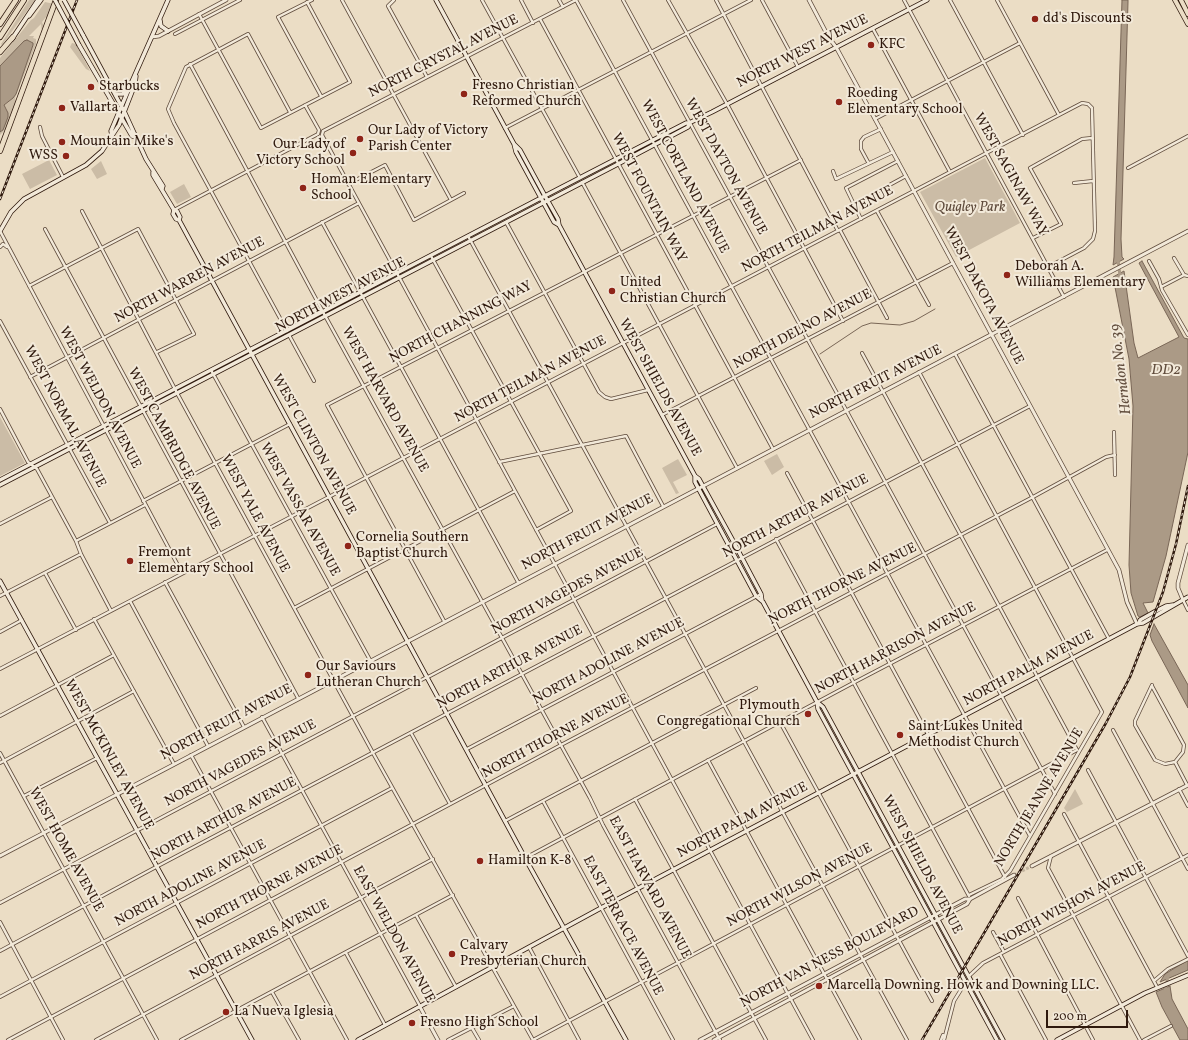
<!DOCTYPE html>
<html>
<head>
<meta charset="utf-8">
<style>
  body { margin:0 }
  #map { position:relative; width:1188px; height:1040px; overflow:hidden; background:#ebddc5; font-family:Vollkorn,serif }
  canvas { display:block }
  .scale { position:absolute; left:1046px; top:1010px; width:82px; height:18px; box-sizing:border-box; border:2px solid #2f190d; border-top:0; padding-left:5px; font-size:12px; line-height:14px; white-space:nowrap; color:#2f190d; -webkit-text-stroke:3px #f2e9d9; paint-order:stroke }
</style>
</head>
<body>
<div id="map">
<canvas width="1188" height="1040"></canvas>
<div class="scale">200 m</div>
</div>
<script>
const ctx = document.querySelector('canvas').getContext('2d');
ctx.lineJoin = 'round';
function fill(path, color) { ctx.fillStyle = color; ctx.fill(path, 'evenodd'); }
const shape = rows => new Path2D(rows.map(r => 'M' + r).join(''));
function trace(path, color, width, dash) { ctx.strokeStyle = color; ctx.lineWidth = width; ctx.lineCap = dash ? 'butt' : 'round'; ctx.setLineDash(dash || []); ctx.stroke(path); }
function drawText(font, color, halo, rows, align = 'center') {
  ctx.font = font + ' Vollkorn,serif'; ctx.lineWidth = 4; ctx.setLineDash([]); ctx.textBaseline = 'middle'; ctx.strokeStyle = halo; ctx.fillStyle = color; for (const [text, x, y, turn = 0] of rows) {
    ctx.save(); ctx.translate(x, y); ctx.rotate((+turn || 0) * Math.PI / 180); ctx.textAlign = isNaN(turn) ? turn : align; if (halo) ctx.strokeText(text, 0, 0); ctx.fillText(text, 0, 0); ctx.restore();
  }
}
fill(shape([
  [29,0,35,0,2,45,1,44],
  [45,2,54,4,46,20,46,17,42,22,44,27,42,33,41,24,29,36,34,36,33,38,36,39,36,44,15,98,16,102,11,117,6,129,0,135,0,132,3,130,7,110,4,105,16,94,33,43,27,40,0,66,0,58,31,20,34,18],
  [72,43,76,44,90,71,86,69,70,47],
  [985,158,1020,223,956,257,920,192],
  [49,160,57,175,30,189,22,174],
  [101,161,107,174,97,179,91,169],
  [184,184,191,197,177,204,170,192],
  [0,417,25,463,0,476],
  [777,454,784,467,772,475,764,461],
  [678,459,687,475,673,482,679,493,676,494,662,468],
  [1075,789,1083,804,1067,812,1064,808]
]), '#cbbca6');
const water = shape([
  [1122,0,1128,0,1128,2,1121,239,1122,257,1124,259,1113,265,1114,257,1122,0],
  [27,40,33,43,33,45,16,94,13,98,4,105,8,113,8,117,3,130,0,132,0,66,24,41,27,40],
  [1142,261,1184,338,1188,339,1188,452,1166,556,1153,602,1143,603,1148,613,1140,617,1138,616,1131,593,1129,565,1133,406,1129,359,1113,277,1124,271,1134,343,1138,358,1179,337,1139,263,1142,261],
  [1154,624,1188,685,1188,708,1152,641,1150,635,1154,624],
  [1188,960,1188,970,1160,982,1165,974,1188,960],
  [1170,986,1172,999,1188,1029,1188,1040,1180,1040,1162,1007,1156,992,1170,986]
]);
fill(water, '#ab9a86');
trace(water, '#796656', 1);
trace(shape([
  [820,354,862,326,871,323,900,325,914,321,935,309]
]), '#796656', 1);
trace(shape([
  [1118,259,1120,276],
  [1165,991,1168,976]
]), '#ab9a86', 3);
trace(shape([
  [1014,875,1032,866]
]), '#c5b6a0', 3, [3, 1.5]);
const minor = shape([
  [312,0,278,17,321,96],
  [342,0,451,200],
  [394,0,388,6,427,77],
  [482,0,580,178],
  [521,0,533,23],
  [559,0,563,7],
  [576,0,323,131,322,135,813,1040],
  [576,0,1030,836],
  [623,0,1055,794],
  [668,0,727,104,843,321],
  [716,0,838,231],
  [762,0,798,67],
  [904,0,1064,297],
  [950,0,1023,135],
  [997,0,1059,115],
  [199,14,261,128,350,82,307,2],
  [540,19,773,449],
  [873,29,950,172],
  [175,34,240,0],
  [190,64,323,312,590,798,603,825,720,1040],
  [875,119,1020,43],
  [40,127,42,136,63,177],
  [505,128,751,0],
  [868,162,861,149,861,141,864,137,881,129],
  [1128,168,1188,136],
  [833,171,836,179,893,152],
  [582,182,737,468],
  [1074,183,1093,181],
  [348,184,385,165,414,220,464,193],
  [871,195,906,176],
  [174,210,318,134,319,130,305,105],
  [82,211,177,393,373,753,533,1040],
  [877,211,929,305],
  [861,219,846,188,898,161],
  [322,222,518,582],
  [506,222,599,392,605,397,611,399,648,390],
  [45,229,298,698],
  [840,230,887,318],
  [0,231,182,573],
  [468,236,907,1040],
  [1033,238,1061,224,1030,168,1082,139,1092,138],
  [0,247,3,244,7,247],
  [431,256,571,511,536,530],
  [1174,258,1184,275],
  [1149,261,1159,279,1162,290,1188,335],
  [29,286,138,229,194,334,157,352],
  [1161,287,1184,275,1188,276],
  [0,321,110,523],
  [287,331,174,123,168,109,186,67,248,34,290,112],
  [289,335,314,381],
  [862,353,1077,750],
  [955,354,1109,639],
  [211,370,370,660],
  [919,372,1102,712,1010,871,1002,879,969,895],
  [30,377,359,203],
  [0,409,28,462,37,469,76,541,81,554,111,611],
  [662,415,953,263],
  [1114,432,1115,475],
  [499,462,626,436,663,506],
  [787,473,1005,877],
  [143,501,290,424],
  [0,524,52,497],
  [776,539,969,896],
  [76,541,145,505],
  [45,573,76,630],
  [165,582,244,727],
  [0,596,81,554],
  [1183,600,1188,610],
  [130,601,208,746],
  [294,608,515,491],
  [94,619,174,764],
  [444,621,327,405,801,160],
  [0,632,22,620],
  [0,669,1082,103,1088,104,1092,108,1095,231,1093,239,1084,248,1048,267],
  [428,677,717,524],
  [1152,685,1135,721,1135,725,1155,760,1165,764,1175,762],
  [1152,686,1184,745,1183,752,1175,762],
  [0,716,114,655],
  [262,717,420,1006],
  [780,722,932,1001],
  [1113,730,1188,869],
  [411,733,450,804],
  [467,749,761,594],
  [0,753,157,1040],
  [191,755,347,1040],
  [708,760,860,1040],
  [1175,762,1187,785],
  [0,763,134,691],
  [1088,770,1188,956],
  [1179,789,1188,806],
  [24,796,97,758],
  [635,799,766,1040],
  [543,801,673,1040],
  [1064,814,1157,987],
  [505,821,756,688],
  [1051,856,1048,868,1140,1040],
  [525,858,853,683,1107,550],
  [1018,898,1093,1040],
  [0,903,427,677],
  [416,915,456,987],
  [0,922,63,1040],
  [993,932,1004,952],
  [529,947,579,1040],
  [0,951,156,867,1030,406],
  [346,953,385,1025],
  [1000,954,1046,1040],
  [969,976,983,963,1188,855],
  [1155,980,1168,969,1188,959],
  [272,992,299,1040],
  [0,997,392,788],
  [472,1028,479,1040],
  [8,1040,561,745,1033,497,1106,457,1115,455],
  [96,1040,433,859],
  [181,1040,453,895],
  [448,1040,514,1006],
  [533,1040,1077,750],
  [941,1040,943,1035],
  [944,1040,954,1001,962,988,967,984],
  [1144,1040,1171,1026]
]);
const tertiary = shape([
  [809,0,829,38,836,47,1119,570,1127,602,1137,624],
  [152,37,159,36,226,0],
  [1183,600,1178,588,1178,583,1188,545],
  [0,856,1188,231],
  [1032,866,1188,785],
  [420,1007,438,1040],
  [700,1040,965,899,970,899,1014,875],
  [714,1040,941,918,967,904,970,899]
]);
const secondary = shape([
  [436,0,514,144,516,152,554,222,559,225],
  [29,16,41,0],
  [160,20,161,26,168,31],
  [83,35,124,111,146,159,163,186,162,189],
  [12,39,38,0],
  [79,45,132,136,135,137],
  [115,94,123,94,127,87],
  [112,136,111,131,130,86,168,0],
  [514,144,520,150,545,196,558,219,559,225,695,476,699,479,732,539,761,594,762,601],
  [153,172,153,175,174,210,177,211,180,217,179,220],
  [174,210,173,214,176,219,179,220,525,858,626,1040],
  [0,231,11,212,24,199,86,165,102,151,119,125,135,84,136,76],
  [695,476,695,482,756,596,763,602,817,702,823,707,1003,1040],
  [0,480,562,187,686,123,689,123,712,112,927,0],
  [0,485,618,164,688,127,689,123],
  [0,581,252,1040],
  [1139,623,1140,620,1156,611,1166,606,1173,605],
  [817,702,818,709,997,1040],
  [358,1040,601,908,1137,624,1143,623,1188,597],
  [1057,1040,1145,993,1188,975]
]);
const primary = shape([
  [1175,0,1188,24],
  [1181,0,1188,14]
]);
const motorway = shape([
  [0,24,16,0],
  [0,37,24,0],
  [0,52,13,37],
  [0,151,56,0]
]);
trace(minor, '#5e4a3b', 4);
trace(tertiary, '#5e4a3b', 4.5);
trace(secondary, '#2f190d', 5);
trace(primary, '#2f190d', 5.5);
trace(motorway, '#2f190d', 6);
trace(minor, '#f2e9d9', 2.5);
trace(tertiary, '#f2e9d9', 3);
trace(secondary, '#f2e9d9', 3.5);
trace(primary, '#ebddc5', 4);
trace(motorway, '#ebddc5', 4.5);
const rail = shape([
  [0,199,77,0],
  [922,1040,1106,723,1130,677,1163,592,1176,544,1188,486]
]);
trace(rail, '#2f190d', 2.5);
trace(rail, '#f2e9d9', 1, [3]);
const secondaryBridge = shape([
  [55,0,79,45],
  [64,0,83,35]
]);
trace(secondaryBridge, '#2f190d', 5, []);
trace(secondaryBridge, '#f2e9d9', 3.5);
for (const [x, y, r, color] of [
  [1035,19,4,"#8f2418"],
  [871,45,4,"#8f2418"],
  [91,87,4,"#8f2418"],
  [464,94,4,"#8f2418"],
  [839,102,4,"#8f2418"],
  [62,108,4,"#8f2418"],
  [360,139,4,"#8f2418"],
  [62,142,4,"#8f2418"],
  [353,153,4,"#8f2418"],
  [66,156,4,"#8f2418"],
  [303,188,4,"#8f2418"],
  [1007,275,4,"#8f2418"],
  [612,291,4,"#8f2418"],
  [348,546,4,"#8f2418"],
  [130,561,4,"#8f2418"],
  [308,675,4,"#8f2418"],
  [808,714,4,"#8f2418"],
  [900,735,4,"#8f2418"],
  [480,861,4,"#8f2418"],
  [452,954,4,"#8f2418"],
  [819,986,4,"#8f2418"],
  [226,1012,4,"#8f2418"],
  [412,1023,4,"#8f2418"]
]) { const dot = new Path2D(); dot.arc(x, y, r, 0, 2 * Math.PI); ctx.fillStyle = color; ctx.fill(dot); trace(dot, '#f2e9d9', 1.5); }
drawText('14px', '#2f190d', '#f2e9d9', [
  ["dd's Discounts",1043,19],
  ["KFC",879,45],
  ["Fresno Christian",472,86],
  ["Reformed Church",472,102],
  ["Starbucks",99,87],
  ["Roeding",847,94],
  ["Elementary School",847,110],
  ["Vallarta",70,108],
  ["Our Lady of Victory",368,131],
  ["Parish Center",368,147],
  ["Mountain Mike's",70,142],
  ["Our Lady of",345,145,"right"],
  ["Victory School",345,161,"right"],
  ["WSS",58,156,"right"],
  ["Homan Elementary",311,180],
  ["School",311,196],
  ["Deborah A.",1015,267],
  ["Williams Elementary",1015,283],
  ["United",620,283],
  ["Christian Church",620,299],
  ["Cornelia Southern",356,538],
  ["Baptist Church",356,554],
  ["Fremont",138,553],
  ["Elementary School",138,569],
  ["Our Saviours",316,667],
  ["Lutheran Church",316,683],
  ["Plymouth",800,706,"right"],
  ["Congregational Church",800,722,"right"],
  ["Saint Lukes United",908,727],
  ["Methodist Church",908,743],
  ["Hamilton K-8",488,861],
  ["Calvary",460,946],
  ["Presbyterian Church",460,962],
  ["Marcella Downing. Howk and Downing LLC.",827,986],
  ["La Nueva Iglesia",234,1012],
  ["Fresno High School",420,1023]
], 'left');
drawText('14px', '#2f190d', '#f2e9d9', [
  ["NORTH WEST AVENUE",803,52,-27],
  ["NORTH CRYSTAL AVENUE",444,57,-27],
  ["WEST DAYTON AVENUE",725,167,61],
  ["WEST SAGINAW WAY",1010,175,61],
  ["WEST CORTLAND AVENUE",684,177,62],
  ["WEST FOUNTAIN WAY",648,198,62],
  ["NORTH TEILMAN AVENUE",818,230,-28],
  ["NORTH WARREN AVENUE",190,281,-28],
  ["NORTH WEST AVENUE",341,296,-28],
  ["WEST DAKOTA AVENUE",983,296,62],
  ["NORTH CHANNING WAY",461,323,-28],
  ["NORTH DELNO AVENUE",803,330,-28],
  ["NORTH TEILMAN AVENUE",531,380,-28],
  ["NORTH FRUIT AVENUE",876,383,-27],
  ["WEST SHIELDS AVENUE",659,388,61],
  ["WEST WELDON AVENUE",99,398,62],
  ["WEST HARVARD AVENUE",384,400,61],
  ["WEST NORMAL AVENUE",64,417,62],
  ["WEST CLINTON AVENUE",313,445,61],
  ["WEST CAMBRIDGE AVENUE",173,449,62],
  ["WEST VASSAR AVENUE",299,510,61],
  ["WEST YALE AVENUE",254,514,62],
  ["NORTH ARTHUR AVENUE",796,517,-28],
  ["NORTH FRUIT AVENUE",588,533,-28],
  ["NORTH THORNE AVENUE",843,585,-27],
  ["NORTH VAGEDES AVENUE",568,592,-28],
  ["NORTH HARRISON AVENUE",896,649,-28],
  ["NORTH ADOLINE AVENUE",609,662,-28],
  ["NORTH ARTHUR AVENUE",510,668,-28],
  ["NORTH PALM AVENUE",1029,669,-28],
  ["NORTH FRUIT AVENUE",227,723,-28],
  ["NORTH THORNE AVENUE",556,737,-28],
  ["WEST MCKINLEY AVENUE",108,755,61],
  ["NORTH VAGEDES AVENUE",241,764,-28],
  ["NORTH JEANNE AVENUE",1040,798,-59],
  ["NORTH ARTHUR AVENUE",224,820,-28],
  ["NORTH PALM AVENUE",743,821,-28],
  ["WEST HOME AVENUE",65,850,61],
  ["WEST SHIELDS AVENUE",921,865,62],
  ["NORTH ADOLINE AVENUE",191,884,-28],
  ["NORTH WILSON AVENUE",800,886,-28],
  ["NORTH THORNE AVENUE",270,888,-28],
  ["EAST HARVARD AVENUE",649,888,62],
  ["NORTH WISHON AVENUE",1072,905,-28],
  ["EAST TERRACE AVENUE",622,926,62],
  ["EAST WELDON AVENUE",393,935,61],
  ["NORTH FARRIS AVENUE",260,941,-28],
  ["NORTH VAN NESS BOULEVARD",830,958,-28]
]);
drawText('italic 14px', '#5e4a3b', '#f2e9d9', [
  ["Quigley Park",970,208]
]);
drawText('italic 15px', '#614d3d', '#f2e9d9', [
  ["Herndon No. 39",1122,369,-97],
  ["DD2",1166,371]
]);
</script>
</body>
</html>
